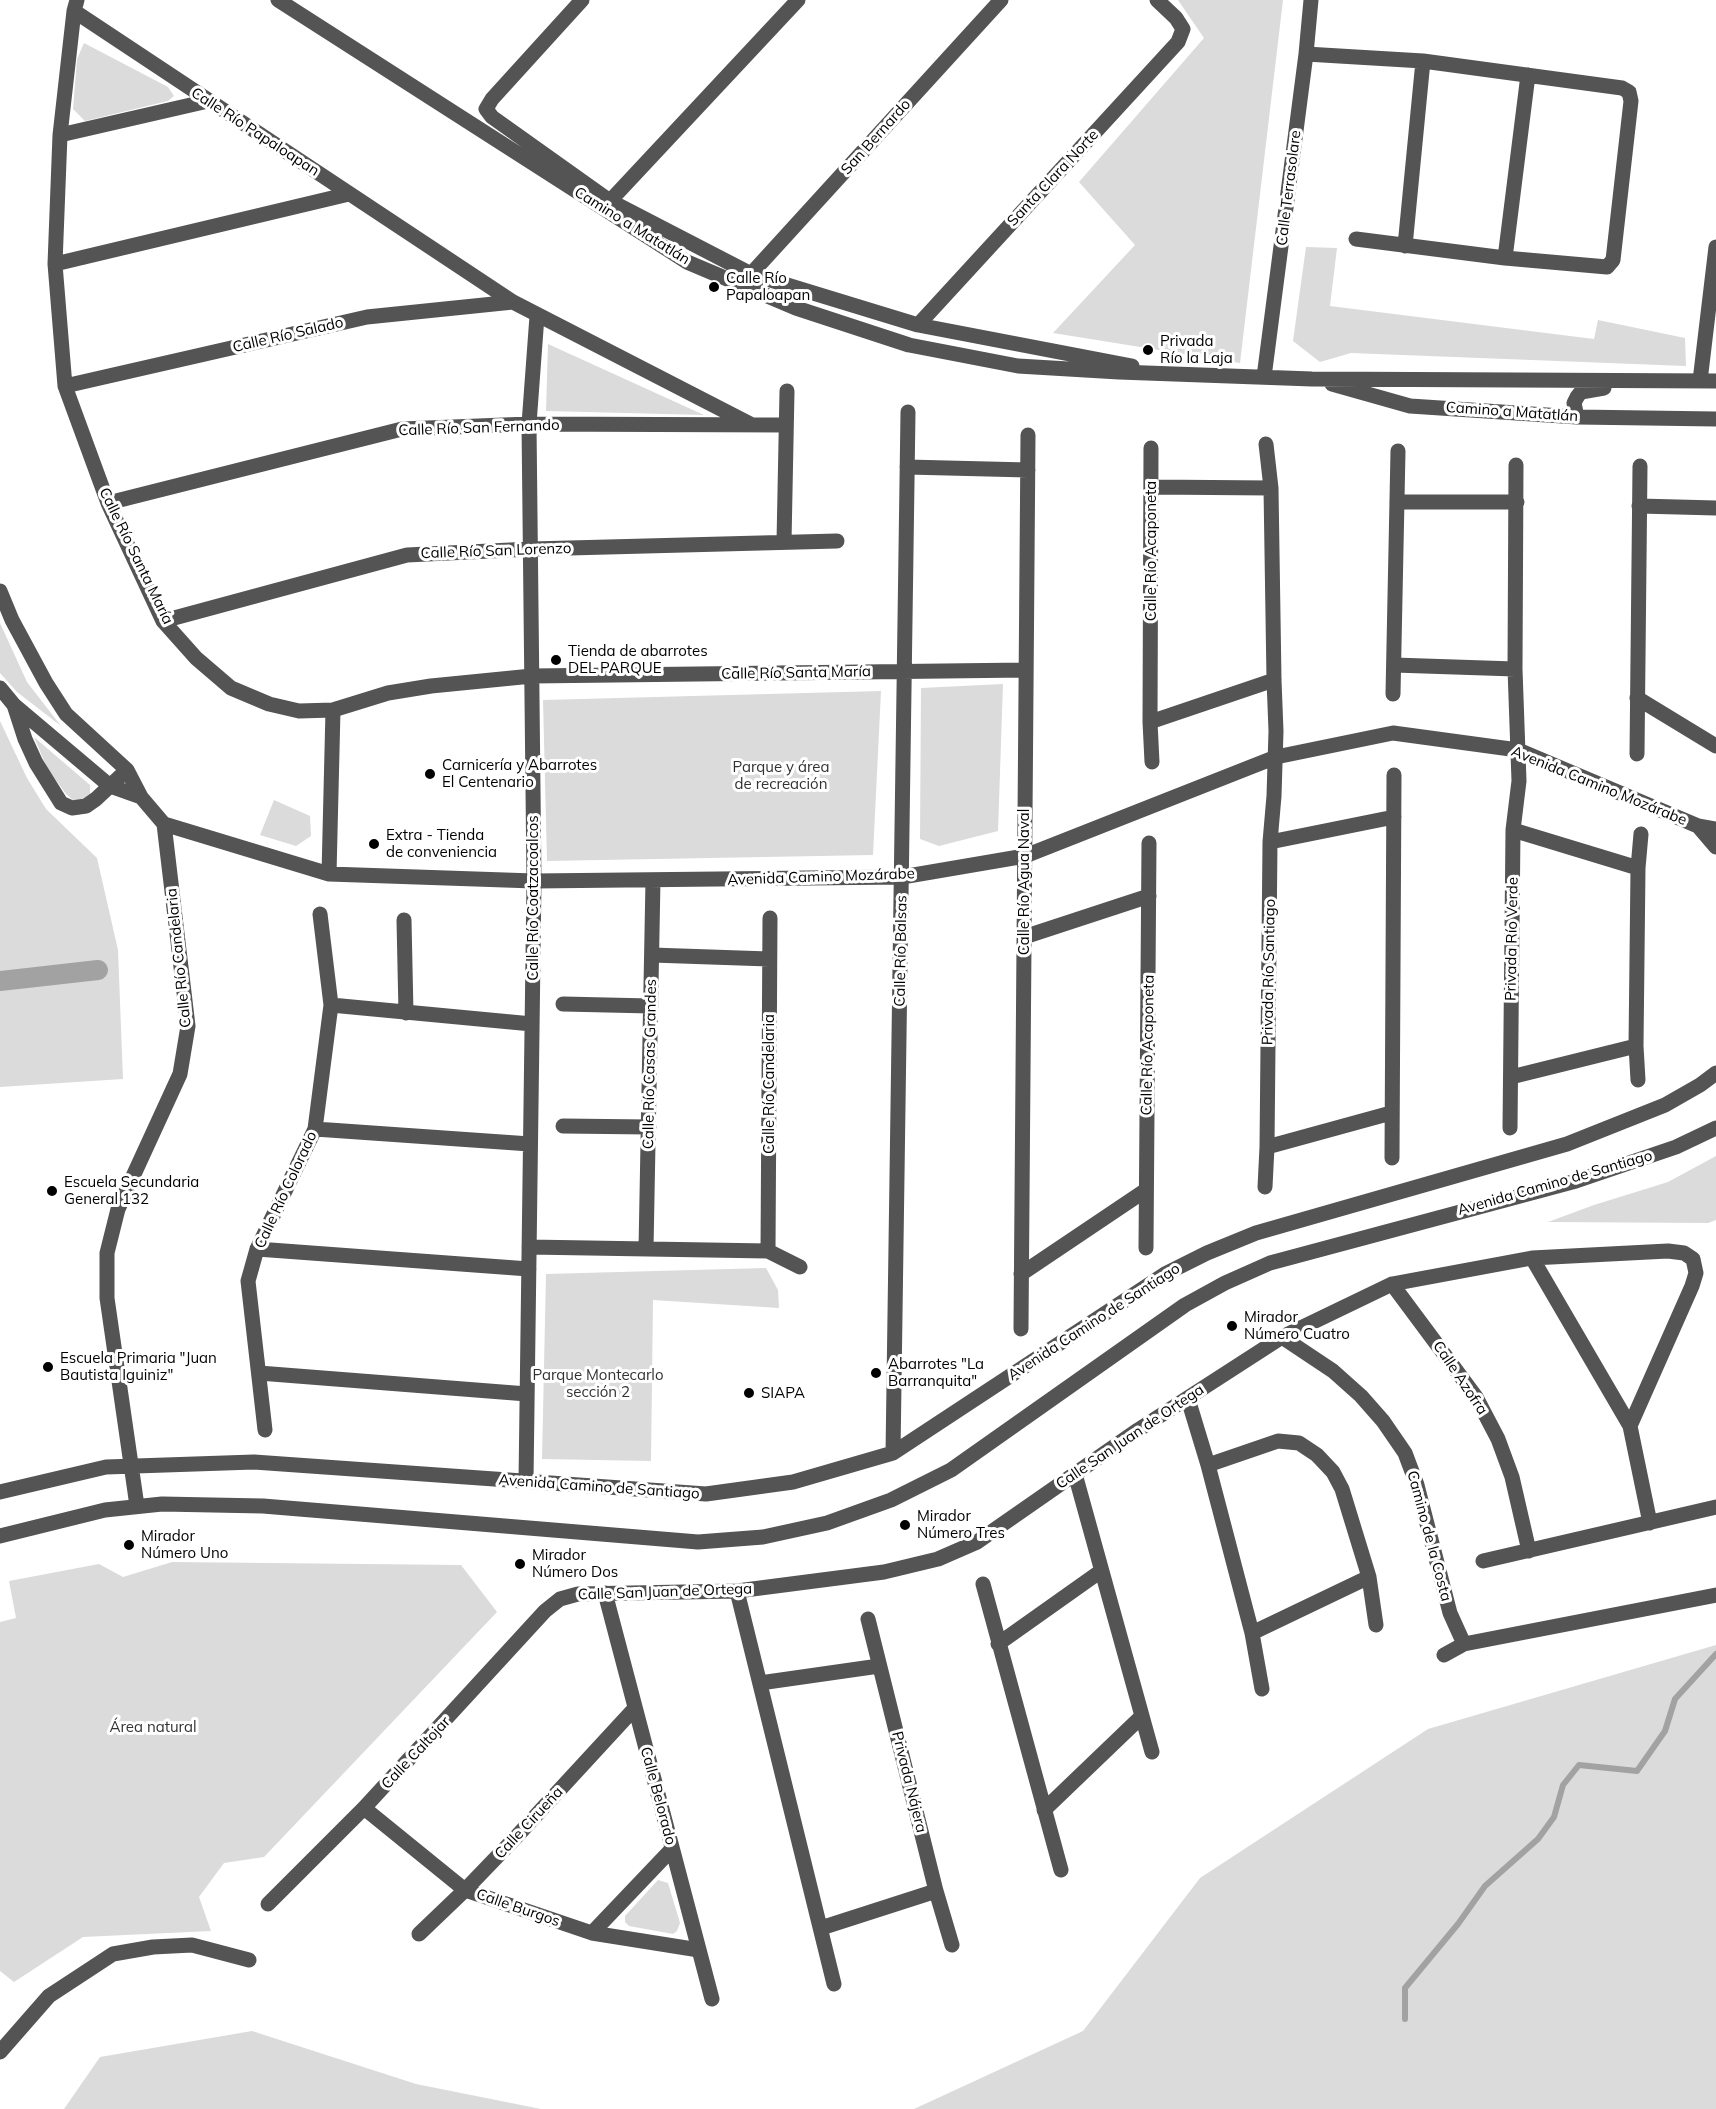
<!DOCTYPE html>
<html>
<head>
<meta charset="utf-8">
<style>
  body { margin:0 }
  canvas { display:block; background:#fff }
</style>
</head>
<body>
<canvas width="1716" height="2109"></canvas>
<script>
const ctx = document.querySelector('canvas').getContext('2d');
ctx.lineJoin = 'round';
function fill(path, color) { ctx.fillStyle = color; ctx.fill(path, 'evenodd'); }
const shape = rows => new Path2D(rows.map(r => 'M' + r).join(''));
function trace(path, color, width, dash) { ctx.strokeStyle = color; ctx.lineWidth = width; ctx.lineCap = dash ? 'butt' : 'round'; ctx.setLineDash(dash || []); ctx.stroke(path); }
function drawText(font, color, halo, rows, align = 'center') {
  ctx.font = font + ' Mulish,sans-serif'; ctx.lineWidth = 6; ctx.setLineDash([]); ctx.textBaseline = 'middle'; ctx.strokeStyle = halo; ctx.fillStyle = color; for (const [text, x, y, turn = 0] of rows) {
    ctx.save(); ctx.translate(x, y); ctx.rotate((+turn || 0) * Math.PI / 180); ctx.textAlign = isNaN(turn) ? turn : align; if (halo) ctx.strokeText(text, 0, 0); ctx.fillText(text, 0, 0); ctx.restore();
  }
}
fill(shape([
  [1178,0,1283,0,1240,363,1053,333,1135,245,1079,182,1204,38],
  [84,43,168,87,174,96,168,101,85,121,73,109,77,59],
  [1306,247,1337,248,1330,306,1594,339,1598,320,1685,338,1686,366,1351,353,1320,362,1293,341],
  [548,344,704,415,546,411],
  [0,623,27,682,61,726,17,692,0,673],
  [1003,684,998,831,939,846,920,839,921,688],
  [881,691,873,855,547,861,543,700],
  [0,721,27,778,46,809,97,858,118,950,123,1079,0,1087],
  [34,737,90,785,90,795,82,801,74,801,66,794,47,768],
  [274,800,310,816,311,836,296,846,260,835],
  [1716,1156,1716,1220,1708,1223,1548,1222,1594,1205,1668,1182],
  [766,1268,778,1290,779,1308,653,1300,651,1461,542,1459,546,1274],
  [172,1562,461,1565,497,1612,264,1857,224,1863,199,1897,211,1931,83,1937,14,1982,0,1971,0,1622,16,1618,9,1581,99,1564,123,1577],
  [1716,1645,1716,2109,914,2109,1083,2031,1200,1878,1428,1729],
  [658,1880,668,1883,680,1923,677,1931,673,1934,629,1926,625,1922,625,1916],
  [252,2031,416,2084,541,2109,64,2109,100,2057]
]), '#dbdbdb');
trace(shape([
  [1405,2019,1405,1988,1458,1924,1485,1886,1538,1839,1554,1817,1563,1785,1579,1765,1637,1771,1665,1731,1675,1699,1716,1654]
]), '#a2a2a2', 6);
trace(shape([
  [0,981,98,970]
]), '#a2a2a2', 20);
trace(shape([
  [77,0,74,11,60,135,55,264,65,386,108,503,163,621,196,658,231,688,269,704,299,711,333,710,388,693,431,686,532,676,1026,670],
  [278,0,687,262,796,308,909,345,1018,366,1119,372,1312,379,1716,381],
  [582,0,492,99,486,109,492,117,610,201,751,274,918,325,1132,366],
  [74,11,513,302,752,425],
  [1306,54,1423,61,1622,88,1629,92,1631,101,1613,260,1607,267,1505,258,1356,239],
  [60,135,208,101],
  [610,201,798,0],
  [1405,246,1423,61],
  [1505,258,1528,75],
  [55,264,349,194],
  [751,274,1001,0],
  [918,325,1178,42,1183,29,1176,18,1157,0],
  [1264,377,1306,54,1311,0],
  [1700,381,1716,247],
  [1332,384,1410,406,1577,417,1716,419],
  [65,386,367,317,513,302],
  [1577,417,1574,403,1577,397,1581,392,1604,388],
  [1151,448,1150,722,1152,762],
  [907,467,1028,470],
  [1151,487,1271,488],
  [1397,502,1517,502],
  [108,503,402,429,529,424,786,425],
  [1639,506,1716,508],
  [784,542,787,391],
  [0,591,12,620,46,683,66,714,127,770,141,797,164,824,188,1026,180,1074,118,1209,107,1253,107,1298,137,1506],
  [163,621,407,555,531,549,837,541],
  [1394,665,1515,669],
  [0,688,14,705,110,786,141,797],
  [1393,694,1398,451],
  [1637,698,1716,746],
  [14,705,25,739,36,763,61,803,72,808,86,806,96,799,127,770],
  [1150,722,1274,680],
  [1637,754,1640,466],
  [164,824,329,874,534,881,902,877,1025,856,1276,757,1393,733,1518,750,1698,826,1716,829],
  [1698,826,1716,847],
  [1513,830,1638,868],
  [1270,842,1394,817],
  [329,874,333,710],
  [404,920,406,1013],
  [1024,937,1149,896],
  [652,955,769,959],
  [563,1004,651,1006],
  [331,1005,532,1024],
  [1511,1077,1636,1046],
  [1638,1080,1636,1046,1638,868,1641,834],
  [563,1126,649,1127],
  [1510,1128,1513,830,1519,781,1515,669,1516,465],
  [315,1129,530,1144],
  [1267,1147,1391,1113],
  [1392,1158,1394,775],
  [1265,1187,1267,1147,1270,842,1274,796,1276,731,1274,680,1271,488,1266,444],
  [529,1247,768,1251,800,1267],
  [1146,1248,1149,843],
  [257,1249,529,1269],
  [646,1249,653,880],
  [768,1251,770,918],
  [1532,1258,1630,1426],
  [1021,1274,1146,1190],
  [1392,1284,1476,1397,1498,1439,1512,1477,1529,1551],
  [1021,1329,1028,435],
  [1282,1337,1333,1371,1361,1396,1383,1421,1405,1453,1417,1485,1450,1613,1464,1644],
  [259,1373,527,1394],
  [1188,1399,1208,1465,1252,1633,1262,1689],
  [265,1430,248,1281,257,1249,315,1129,331,1005,320,914],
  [893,1453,908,412],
  [1208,1465,1278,1441,1299,1443,1317,1455,1333,1472,1342,1489,1369,1577,1376,1625],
  [1075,1474,1152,1752],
  [526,1481,534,881,529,424,537,316],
  [0,1492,106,1467,254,1462,706,1494,793,1482,893,1453,1165,1274,1207,1253,1256,1233,1567,1144,1665,1105,1700,1085,1716,1073],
  [0,1536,105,1510,162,1504,263,1506,698,1542,763,1537,827,1523,891,1500,951,1470,1185,1305,1225,1283,1270,1263,1576,1181,1676,1147,1716,1128],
  [1483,1561,1716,1507],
  [983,1584,1061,1870],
  [737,1591,834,1984],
  [605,1593,712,1999],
  [868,1619,936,1891,952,1945],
  [1252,1633,1369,1577],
  [998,1644,1101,1571],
  [1444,1655,1464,1644,1716,1595],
  [760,1683,879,1666],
  [364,1808,465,1890,592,1933,699,1950],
  [1044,1810,1141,1717],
  [268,1904,364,1808,545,1611,560,1599,578,1594,737,1591,884,1572,938,1559,977,1542,1138,1430,1282,1337,1392,1284,1532,1258,1668,1251,1684,1253,1693,1259,1696,1273,1692,1286,1630,1426,1650,1523],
  [821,1928,936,1891],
  [592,1933,672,1849],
  [419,1934,465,1890,517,1836,635,1708],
  [0,2052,49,1996,113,1954,153,1947,192,1945,249,1960]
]), '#545454', 15);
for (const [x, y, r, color] of [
  [714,287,6,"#000"],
  [1148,350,6,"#000"],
  [556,660,6,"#000"],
  [430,774,6,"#000"],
  [374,844,6,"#000"],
  [52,1191,6,"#000"],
  [1232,1326,6,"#000"],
  [48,1367,6,"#000"],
  [876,1373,6,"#000"],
  [749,1393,6,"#000"],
  [905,1525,6,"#000"],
  [129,1545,6,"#000"],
  [520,1564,6,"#000"]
]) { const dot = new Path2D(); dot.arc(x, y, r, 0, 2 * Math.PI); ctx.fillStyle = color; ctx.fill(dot); trace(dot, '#fff', 2); }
drawText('15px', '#000', '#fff', [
  ["Calle Río Papaloapan",255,132,33],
  ["San Bernardo",876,137,-48],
  ["Santa Clara Norte",1053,178,-47],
  ["Calle Terrasolare",1289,188,-83],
  ["Camino a Matatlán",632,226,32],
  ["Calle Río Salado",288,335,-13],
  ["Camino a Matatlán",1512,412,4],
  ["Calle Río San Fernando",479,428,-2],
  ["Calle Río San Lorenzo",496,551,-2],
  ["Calle Río Acaponeta",1151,551,-90],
  ["Calle Río Santa María",136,556,64],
  ["Calle Río Santa María",796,673,-1],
  ["Avenida Camino Mozárabe",1599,786,22],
  ["Avenida Camino Mozárabe",821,877,-2],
  ["Calle Río Agua Naval",1024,882,-90],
  ["Calle Río Coatzacoalcos",533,898,-90],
  ["Privada Río Verde",1512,939,-89],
  ["Calle Río Balsas",901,951,-89],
  ["Calle Río Candelaria",179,958,-96],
  ["Privada Río Santiago",1269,972,-89],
  ["Calle Río Acaponeta",1148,1045,-89],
  ["Calle Río Casas Grandes",650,1064,-89],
  ["Calle Río Candelaria",769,1084,-90],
  ["Avenida Camino de Santiago",1555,1183,-16],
  ["Calle Río Colorado",286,1190,-65],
  ["Avenida Camino de Santiago",1094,1322,-33],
  ["Calle Azofra",1460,1378,56],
  ["Calle San Juan de Ortega",1130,1437,-34],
  ["Avenida Camino de Santiago",599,1487,4],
  ["Camino de la Costa",1429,1536,75],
  ["Calle San Juan de Ortega",665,1592,-2],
  ["Calle Caltojar",416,1753,-47],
  ["Privada Nájera",909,1782,76],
  ["Calle Belorado",658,1796,75],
  ["Calle Cirueña",529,1823,-47],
  ["Calle Burgos",518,1908,19]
]);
drawText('15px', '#000', '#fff', [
  ["Calle Río",726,278],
  ["Papaloapan",726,295],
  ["Privada",1160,341],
  ["Río la Laja",1160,358],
  ["Tienda de abarrotes",568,651],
  ["DEL PARQUE",568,668],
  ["Carnicería y Abarrotes",442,765],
  ["El Centenario",442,782],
  ["Extra - Tienda",386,835],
  ["de conveniencia",386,852],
  ["Escuela Secundaria",64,1182],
  ["General 132",64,1199],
  ["Mirador",1244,1317],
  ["Número Cuatro",1244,1334],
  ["Escuela Primaria \"Juan",60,1358],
  ["Bautista Iguiniz\"",60,1375],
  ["Abarrotes \"La",888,1364],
  ["Barranquita\"",888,1381],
  ["SIAPA",761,1393],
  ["Mirador",917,1516],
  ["Número Tres",917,1533],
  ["Mirador",141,1536],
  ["Número Uno",141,1553],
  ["Mirador",532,1555],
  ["Número Dos",532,1572]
], 'left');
drawText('15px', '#323232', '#fff', [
  ["Parque y área",781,767],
  ["de recreación",781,784],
  ["Parque Montecarlo",598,1375],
  ["sección 2",598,1392],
  ["Área natural",153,1727]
]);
</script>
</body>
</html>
